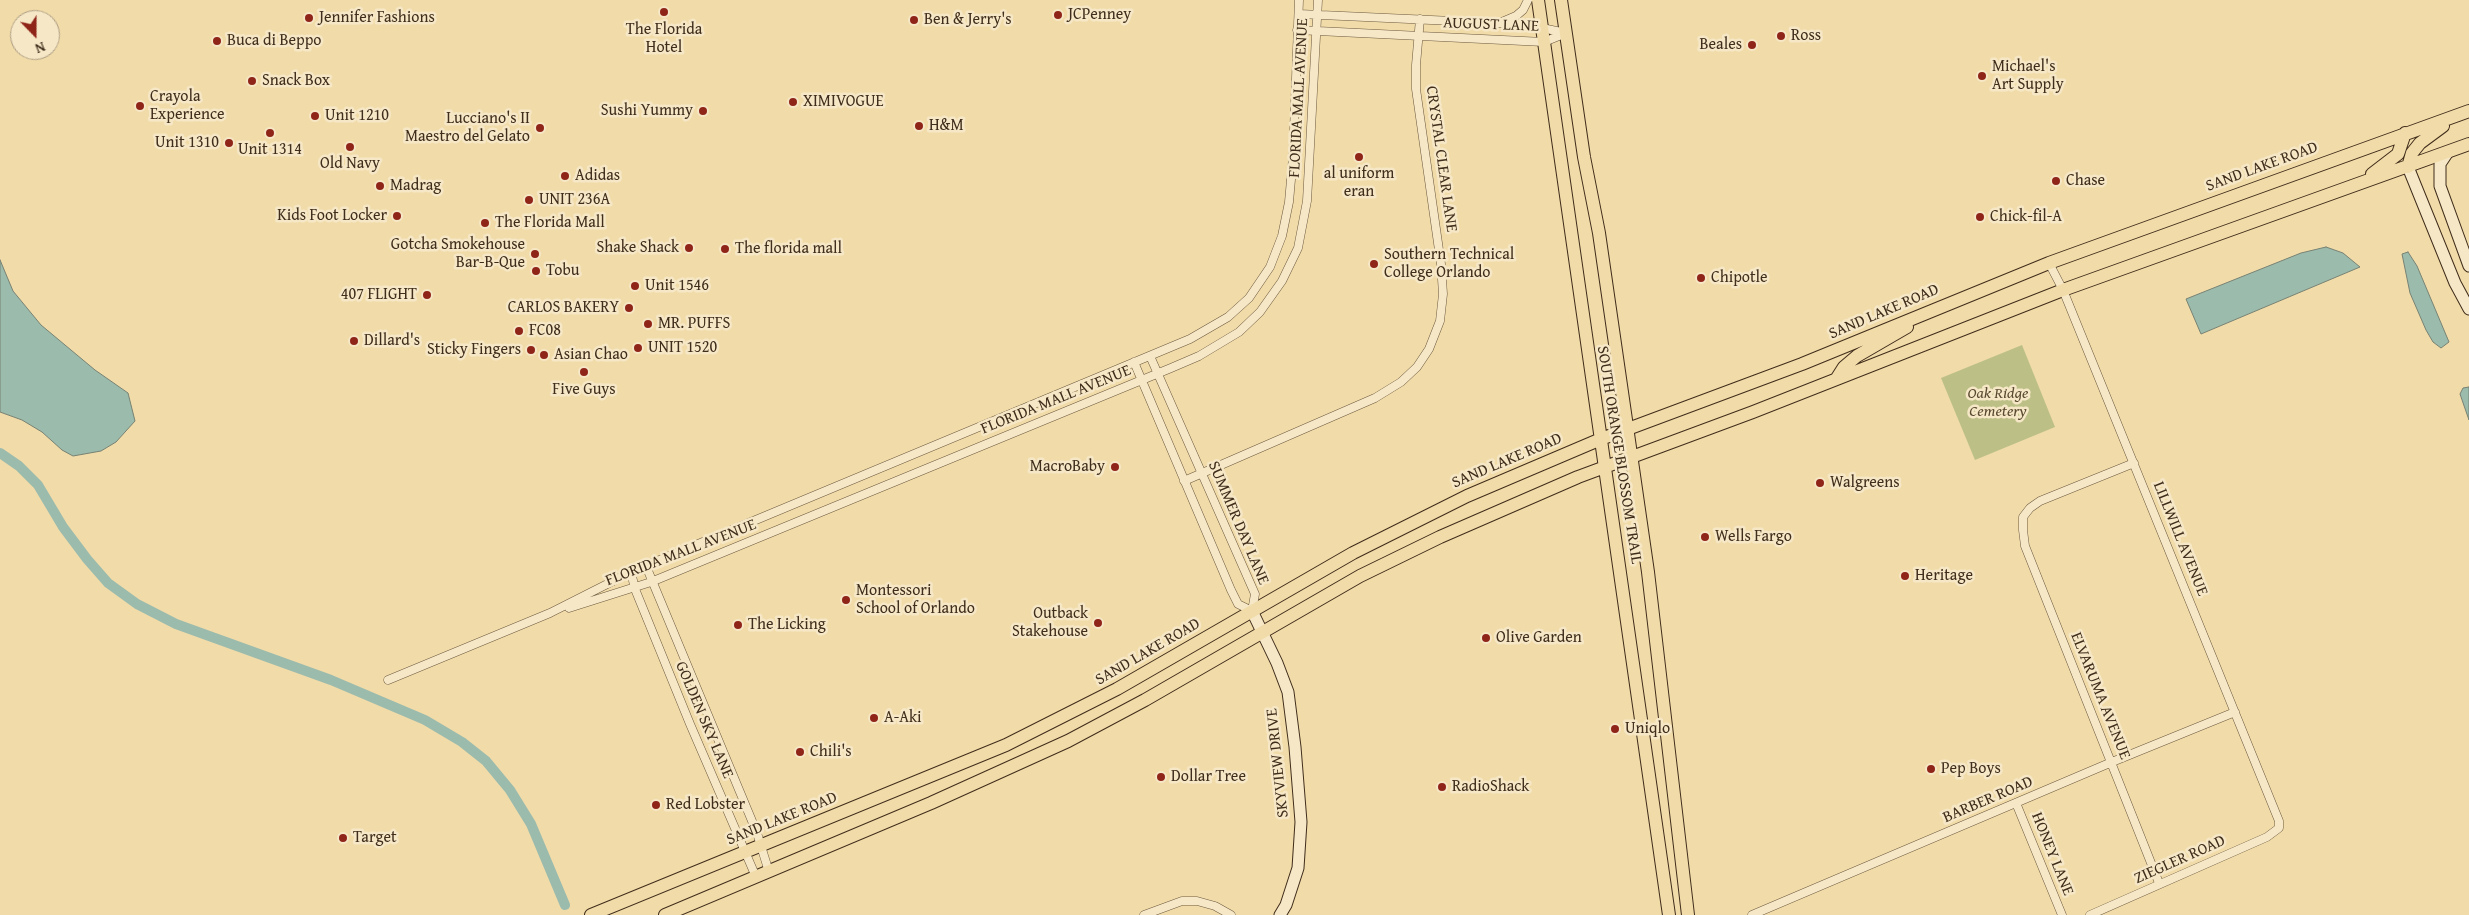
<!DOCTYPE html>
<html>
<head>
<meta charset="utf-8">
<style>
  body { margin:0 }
  #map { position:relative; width:2469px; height:915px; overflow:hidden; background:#f1dba9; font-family:"Gentium Book Plus",serif }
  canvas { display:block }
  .north { position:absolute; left:10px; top:10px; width:50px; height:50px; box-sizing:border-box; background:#f6e8c7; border:1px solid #ad9d82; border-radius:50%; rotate:158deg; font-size:14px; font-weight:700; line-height:20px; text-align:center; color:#402d1b }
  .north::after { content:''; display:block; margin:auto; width:18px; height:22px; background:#8f2418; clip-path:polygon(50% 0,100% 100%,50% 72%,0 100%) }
</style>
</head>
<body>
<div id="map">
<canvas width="2469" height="915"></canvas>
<div class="north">N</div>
</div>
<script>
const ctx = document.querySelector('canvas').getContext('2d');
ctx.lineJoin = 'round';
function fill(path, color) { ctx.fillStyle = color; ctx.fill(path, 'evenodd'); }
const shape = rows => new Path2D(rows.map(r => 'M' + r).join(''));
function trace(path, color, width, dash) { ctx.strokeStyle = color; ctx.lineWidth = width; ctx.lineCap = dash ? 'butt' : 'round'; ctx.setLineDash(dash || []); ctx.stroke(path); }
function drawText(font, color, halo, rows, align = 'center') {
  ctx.font = font + ' "Gentium Book Plus",serif'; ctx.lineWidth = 5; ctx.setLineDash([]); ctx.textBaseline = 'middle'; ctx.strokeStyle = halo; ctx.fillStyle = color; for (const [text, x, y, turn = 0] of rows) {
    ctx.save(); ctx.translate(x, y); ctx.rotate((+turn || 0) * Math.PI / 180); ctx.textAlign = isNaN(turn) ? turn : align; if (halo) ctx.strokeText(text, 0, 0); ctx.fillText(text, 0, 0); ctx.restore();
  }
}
fill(shape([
  [2022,345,2055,427,1975,460,1941,378]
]), '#bcc087');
const water = shape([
  [2326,247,2343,253,2360,267,2201,334,2186,299,2301,253,2326,247],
  [2408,252,2417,266,2449,342,2441,348,2433,342,2426,330,2410,293,2402,254,2408,252],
  [0,260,13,291,41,325,95,370,128,393,135,421,116,442,101,451,73,456,62,450,42,432,22,420,0,412,0,260],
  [2469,387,2469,420,2460,394,2463,388,2469,387]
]);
fill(water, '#9bbbad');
trace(water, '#778273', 1);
trace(shape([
  [0,453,19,466,38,485,63,527,87,559,108,583,137,604,176,624,331,680,425,720,462,742,486,761,510,790,531,824,565,905]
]), '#9bbbad', 10);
const street = shape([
  [1299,14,1497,23,1542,28,1566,33],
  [1502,22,1516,16,1523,10,1528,0],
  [1297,30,1544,42,1566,33],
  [2049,263,2063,290,2279,821,2279,828,2267,837,2090,915],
  [1134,362,1231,590,1238,604,1252,611,1255,594,1150,356],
  [2134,463,2040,501,2030,508,2023,517,2023,530,2025,546,2159,883],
  [1184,481,1375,398,1401,382,1417,367,1429,349,1440,321,1443,294,1441,264,1416,89,1416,65,1420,19],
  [646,566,757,833,769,872],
  [631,572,635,589,690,724,756,877],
  [569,608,651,582,1171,368,1199,356,1239,332,1260,312,1282,281,1298,248,1307,201,1318,0],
  [388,680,550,613,631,572,1190,339,1228,317,1249,298,1270,267,1282,236,1289,202,1293,157,1299,0],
  [2016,803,2062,915],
  [1144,915,1182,901,1197,901,1215,906,1231,915],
  [1752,915,2112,762,2235,712]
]);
const secondary = shape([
  [2448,152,2440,164,2440,186,2469,266],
  [2408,167,2455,283,2469,309],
  [1252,611,1277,663,1288,692,1295,747,1301,822,1298,868,1286,905,1280,915]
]);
const primary = shape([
  [1538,0,1669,915],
  [1561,0,1584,157,1599,233,1648,572,1688,915],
  [2408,167,2412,153,2420,143,2443,126],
  [2372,174,2398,154,2405,133],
  [1837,378,1844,367,1857,356,1907,327],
  [591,915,1006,745,1117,689,1353,553,1467,496,1601,439,1802,364,2049,263,2469,111],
  [665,915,931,803,1068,741,1145,700,1360,576,1440,537,1578,477,1753,412,2063,290,2469,144]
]);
trace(street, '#6c583e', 9);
trace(secondary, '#402d1b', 13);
trace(primary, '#402d1b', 14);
trace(street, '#f6e8c7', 8);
trace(secondary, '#f6e8c7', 11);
trace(primary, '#f1dba9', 12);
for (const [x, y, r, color] of [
  [664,12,5,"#8f2418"],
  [1058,15,5,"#8f2418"],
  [309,18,5,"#8f2418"],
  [914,20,5,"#8f2418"],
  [1781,36,5,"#8f2418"],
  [217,41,5,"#8f2418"],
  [1752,45,5,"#8f2418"],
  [1982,76,5,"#8f2418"],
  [252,81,5,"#8f2418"],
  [793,102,5,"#8f2418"],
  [140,106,5,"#8f2418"],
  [703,111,5,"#8f2418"],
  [315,116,5,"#8f2418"],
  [919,126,5,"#8f2418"],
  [540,128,5,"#8f2418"],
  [270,133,5,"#8f2418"],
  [229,143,5,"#8f2418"],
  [350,147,5,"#8f2418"],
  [1359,157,5,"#8f2418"],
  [565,176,5,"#8f2418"],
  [2056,181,5,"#8f2418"],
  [380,186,5,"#8f2418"],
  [529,200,5,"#8f2418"],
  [397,216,5,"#8f2418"],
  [1980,217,5,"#8f2418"],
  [485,223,5,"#8f2418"],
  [689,248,5,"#8f2418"],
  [725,249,5,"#8f2418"],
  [535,254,5,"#8f2418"],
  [1374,264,5,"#8f2418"],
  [536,271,5,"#8f2418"],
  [1701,278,5,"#8f2418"],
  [635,286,5,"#8f2418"],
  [427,295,5,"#8f2418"],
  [629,308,5,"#8f2418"],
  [648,324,5,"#8f2418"],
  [519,331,5,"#8f2418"],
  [354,341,5,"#8f2418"],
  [638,348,5,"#8f2418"],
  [531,350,5,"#8f2418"],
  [544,355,5,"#8f2418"],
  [584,372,5,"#8f2418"],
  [1115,467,5,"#8f2418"],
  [1820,483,5,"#8f2418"],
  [1705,537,5,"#8f2418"],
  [1905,576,5,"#8f2418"],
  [846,600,5,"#8f2418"],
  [1098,623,5,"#8f2418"],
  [738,625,5,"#8f2418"],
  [1486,638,5,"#8f2418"],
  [874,718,5,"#8f2418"],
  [1615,729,5,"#8f2418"],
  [800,752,5,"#8f2418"],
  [1931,769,5,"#8f2418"],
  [1161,777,5,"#8f2418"],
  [1442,787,5,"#8f2418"],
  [656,805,5,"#8f2418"],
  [343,838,5,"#8f2418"]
]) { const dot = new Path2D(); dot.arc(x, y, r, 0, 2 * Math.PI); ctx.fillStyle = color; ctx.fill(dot); trace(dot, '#f6e8c7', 2); }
drawText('16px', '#402d1b', '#f6e8c7', [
  ["JCPenney",1068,15],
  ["Jennifer Fashions",319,18],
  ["Ben & Jerry's",924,20],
  ["The Florida",664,30,"center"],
  ["Hotel",664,48,"center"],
  ["Ross",1791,36],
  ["Buca di Beppo",227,41],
  ["Beales",1742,45,"right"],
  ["Michael's",1992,67],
  ["Art Supply",1992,85],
  ["Snack Box",262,81],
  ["Crayola",150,97],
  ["Experience",150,115],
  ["XIMIVOGUE",803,102],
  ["Sushi Yummy",693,111,"right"],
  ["Unit 1210",325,116],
  ["Lucciano's II",530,119,"right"],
  ["Maestro del Gelato",530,137,"right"],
  ["H&M",929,126],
  ["Unit 1310",219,143,"right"],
  ["Unit 1314",270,150,"center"],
  ["Old Navy",350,164,"center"],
  ["al uniform",1359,174,"center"],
  ["eran",1359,192,"center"],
  ["Adidas",575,176],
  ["Chase",2066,181],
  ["Madrag",390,186],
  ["UNIT 236A",539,200],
  ["Kids Foot Locker",387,216,"right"],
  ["Chick-fil-A",1990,217],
  ["The Florida Mall",495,223],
  ["Gotcha Smokehouse",525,245,"right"],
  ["Bar-B-Que",525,263,"right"],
  ["Shake Shack",679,248,"right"],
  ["The florida mall",735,249],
  ["Southern Technical",1384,255],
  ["College Orlando",1384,273],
  ["Tobu",546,271],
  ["Chipotle",1711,278],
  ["Unit 1546",645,286],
  ["407 FLIGHT",417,295,"right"],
  ["CARLOS BAKERY",619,308,"right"],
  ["MR. PUFFS",658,324],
  ["FC08",529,331],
  ["Dillard's",364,341],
  ["UNIT 1520",648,348],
  ["Sticky Fingers",521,350,"right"],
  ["Asian Chao",554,355],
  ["Five Guys",584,390,"center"],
  ["MacroBaby",1105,467,"right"],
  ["Walgreens",1830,483],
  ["Wells Fargo",1715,537],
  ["Heritage",1915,576],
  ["Montessori",856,591],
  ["School of Orlando",856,609],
  ["Outback",1088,614,"right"],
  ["Stakehouse",1088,632,"right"],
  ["The Licking",748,625],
  ["Olive Garden",1496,638],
  ["A-Aki",884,718],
  ["Uniqlo",1625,729],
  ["Chili's",810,752],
  ["Pep Boys",1941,769],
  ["Dollar Tree",1171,777],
  ["RadioShack",1452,787],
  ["Red Lobster",666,805],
  ["Target",353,838]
], 'left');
drawText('16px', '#402d1b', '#f6e8c7', [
  ["AUGUST LANE",1491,25,2],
  ["FLORIDA MALL AVENUE",1299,98,-87],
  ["CRYSTAL CLEAR LANE",1441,159,82],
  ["SAND LAKE ROAD",2262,167,-20],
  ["SAND LAKE ROAD",1884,312,-23],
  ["FLORIDA MALL AVENUE",1056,400,-22],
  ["SOUTH ORANGE BLOSSOM TRAIL",1619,455,81],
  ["SAND LAKE ROAD",1507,461,-23],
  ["SUMMER DAY LANE",1238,523,67],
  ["LILLWILL AVENUE",2180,539,68],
  ["FLORIDA MALL AVENUE",681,553,-21],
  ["SAND LAKE ROAD",1148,652,-30],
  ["ELVARUMA AVENUE",2100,696,68],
  ["GOLDEN SKY LANE",704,720,67],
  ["SKYVIEW DRIVE",1278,763,-96],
  ["BARBER ROAD",1988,800,-23],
  ["SAND LAKE ROAD",782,819,-22],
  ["HONEY LANE",2052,854,68],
  ["ZIEGLER ROAD",2180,860,-24]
]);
drawText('italic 16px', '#594a31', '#f6e8c7', [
  ["Oak Ridge",1998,394],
  ["Cemetery",1998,412]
]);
</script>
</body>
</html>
